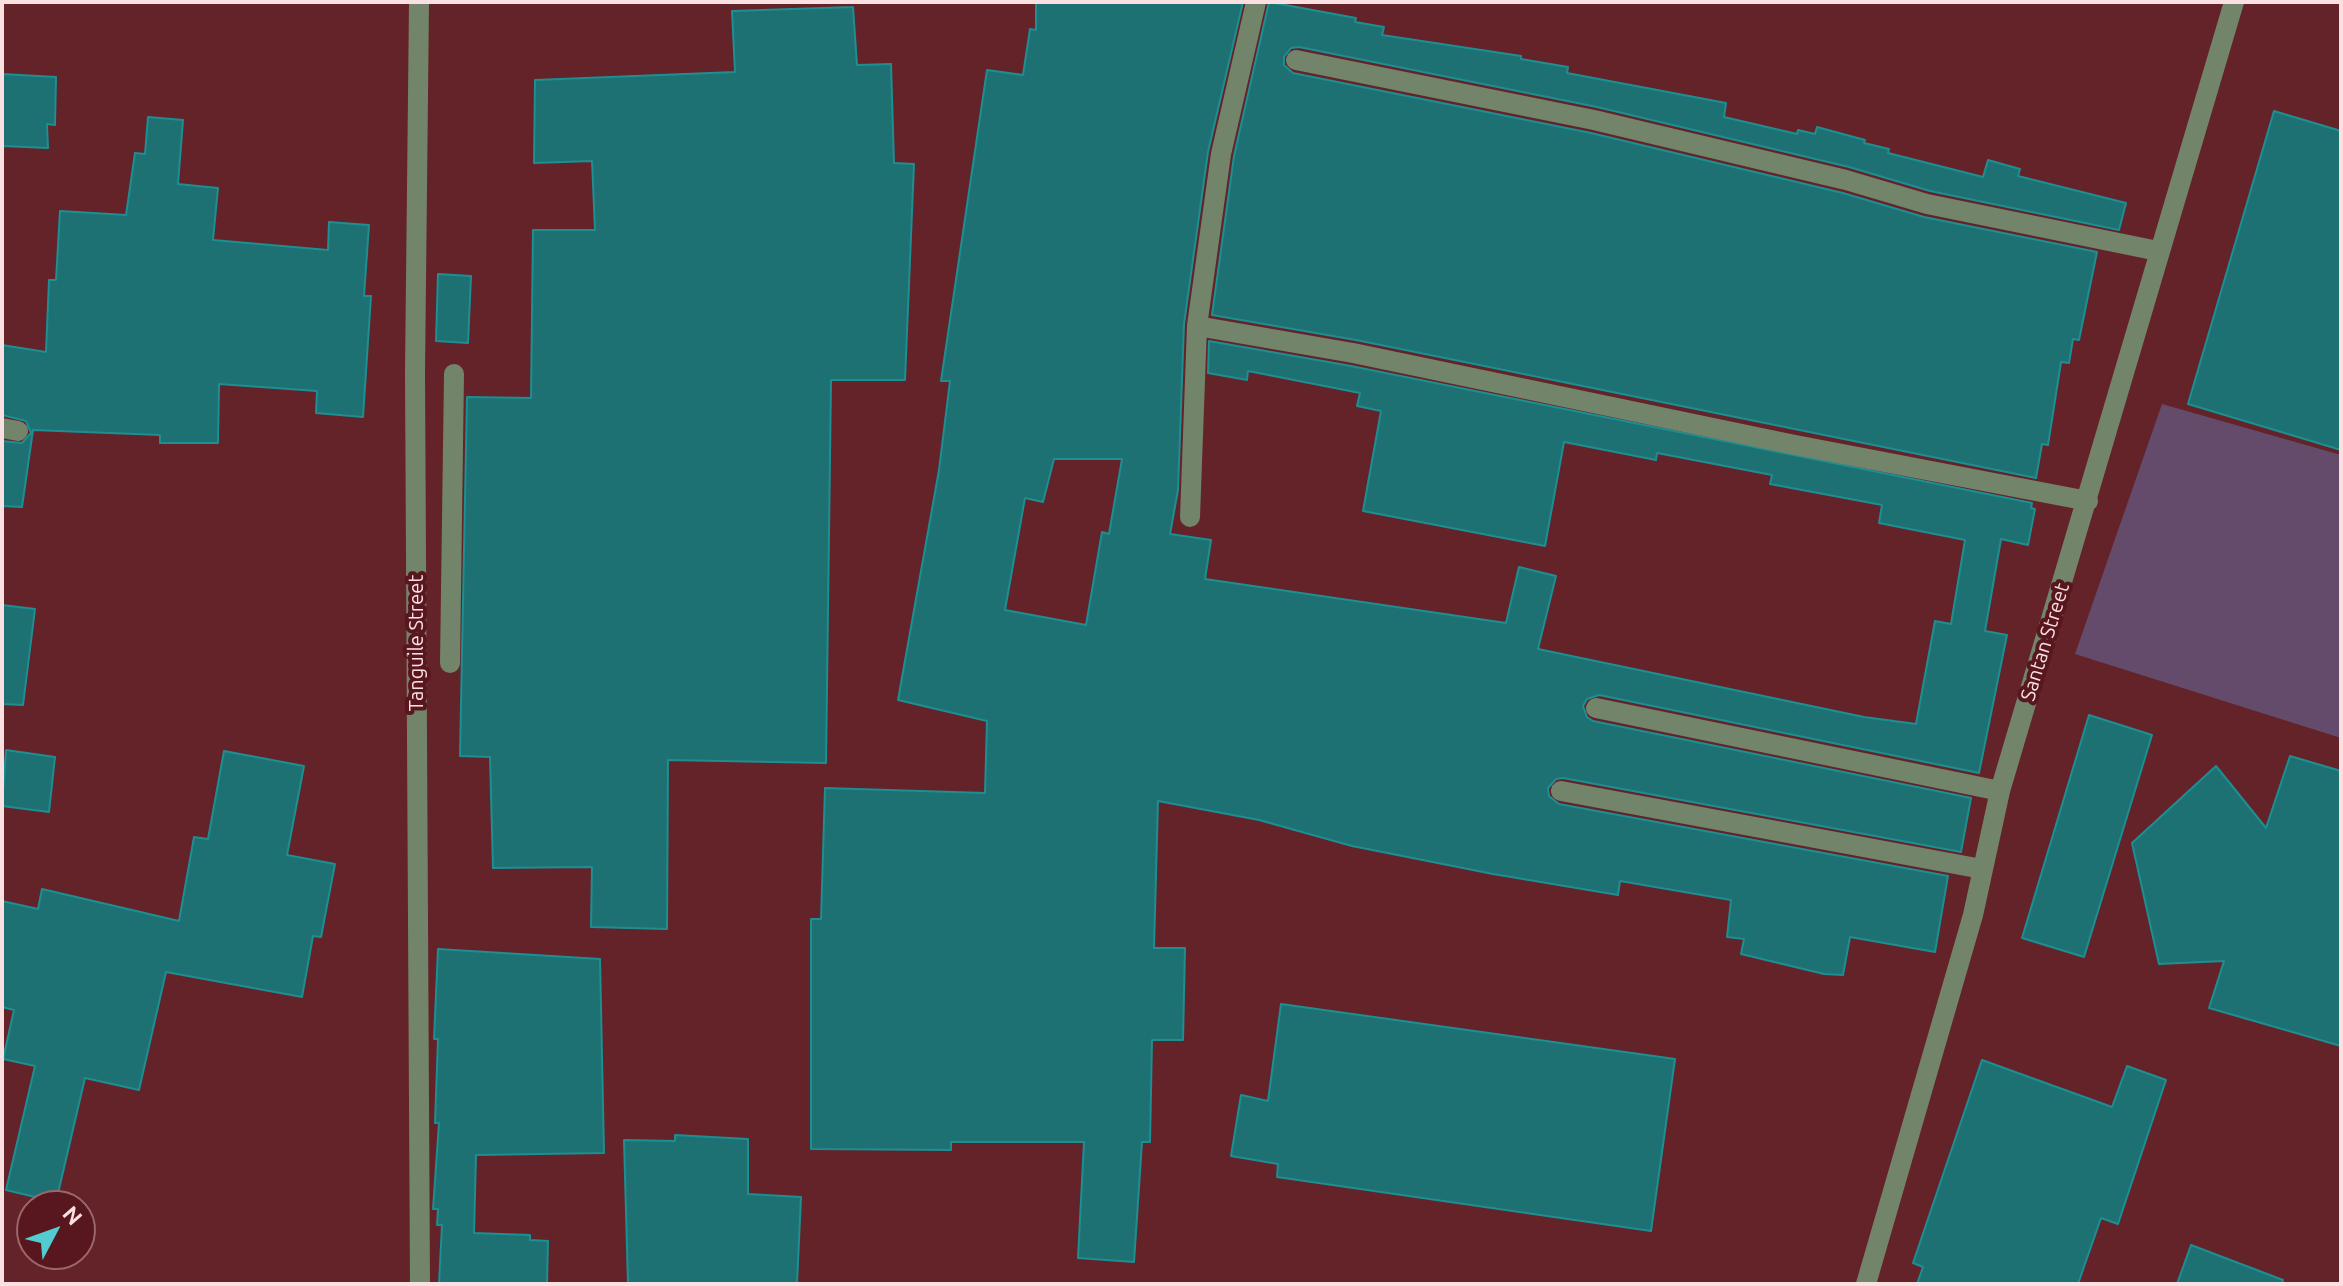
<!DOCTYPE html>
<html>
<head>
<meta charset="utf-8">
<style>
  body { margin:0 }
  #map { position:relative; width:2343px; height:1286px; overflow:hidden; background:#642329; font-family:Ubuntu,sans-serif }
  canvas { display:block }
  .frame { position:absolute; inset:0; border:4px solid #fae0e0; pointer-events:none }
  .north { position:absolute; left:16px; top:1190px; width:80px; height:80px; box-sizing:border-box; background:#58171f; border:2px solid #99676c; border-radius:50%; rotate:49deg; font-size:22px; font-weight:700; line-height:32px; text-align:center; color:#fae0e0 }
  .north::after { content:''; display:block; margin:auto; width:28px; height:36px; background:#52ccd0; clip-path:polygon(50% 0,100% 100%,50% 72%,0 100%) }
</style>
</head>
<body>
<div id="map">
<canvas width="2343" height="1286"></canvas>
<div class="frame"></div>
<div class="north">N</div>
</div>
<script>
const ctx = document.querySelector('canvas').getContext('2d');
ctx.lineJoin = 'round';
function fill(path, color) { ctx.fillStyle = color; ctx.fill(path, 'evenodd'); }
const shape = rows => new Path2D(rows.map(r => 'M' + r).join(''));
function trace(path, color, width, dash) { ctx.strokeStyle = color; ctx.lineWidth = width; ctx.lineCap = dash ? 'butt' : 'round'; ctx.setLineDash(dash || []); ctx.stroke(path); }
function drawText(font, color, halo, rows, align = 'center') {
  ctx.font = font + ' Ubuntu,sans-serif'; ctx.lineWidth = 8; ctx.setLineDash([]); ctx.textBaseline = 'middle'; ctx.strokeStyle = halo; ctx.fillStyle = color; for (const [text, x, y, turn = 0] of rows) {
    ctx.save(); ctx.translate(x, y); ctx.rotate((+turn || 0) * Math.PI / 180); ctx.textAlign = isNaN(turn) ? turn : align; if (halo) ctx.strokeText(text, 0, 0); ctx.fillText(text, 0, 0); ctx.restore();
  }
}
fill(shape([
  [2162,404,2341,455,2341,738,2075,654]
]), '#644b6b');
const building = shape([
  [1036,2,1243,2,1208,152,1184,324,1178,490,1170,534,1211,540,1205,579,1506,623,1519,567,1556,576,1538,649,1864,717,1916,724,1935,621,1951,624,1965,540,1879,523,1882,505,1770,484,1772,475,1657,453,1656,460,1564,442,1545,546,1363,511,1381,411,1357,406,1360,393,1248,371,1247,380,1208,373,1209,341,1351,366,2032,503,2031,508,2035,509,2028,545,2001,539,1985,631,2007,635,1979,773,1599,695,1587,699,1583,706,1587,717,1593,721,1971,798,1961,852,1563,778,1556,779,1548,788,1549,796,1559,804,1948,876,1935,952,1850,937,1843,975,1824,974,1741,954,1744,939,1727,937,1731,900,1620,881,1618,895,1493,874,1352,846,1259,820,1158,801,1154,948,1185,948,1183,1040,1152,1040,1150,1142,1142,1142,1134,1262,1078,1258,1084,1142,951,1142,951,1150,811,1149,811,919,821,919,825,788,985,793,987,721,898,700,939,470,950,381,941,381,987,70,1023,75,1030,29,1036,30,1036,2],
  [1054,459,1122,459,1109,534,1102,532,1086,625,1005,610,1025,498,1043,502,1054,459],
  [1269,2,1356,18,1355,22,1384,27,1382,35,1521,56,1521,59,1568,67,1567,73,1726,103,1724,117,1797,134,1798,130,1815,134,1817,127,1865,140,1864,143,1889,149,1888,153,1983,177,1988,160,2020,169,2018,176,2126,203,2119,230,1930,191,1849,167,1597,107,1299,47,1291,48,1284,57,1284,65,1293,73,1591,133,1843,193,1924,217,2097,252,2079,340,2073,339,2069,363,2061,362,2048,445,2042,444,2036,478,1356,340,1212,315,1234,156,1269,2],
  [853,7,857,65,891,64,894,163,914,164,905,380,831,380,826,763,668,760,667,929,591,927,592,867,493,868,490,757,460,756,467,397,531,398,533,230,595,230,592,161,534,163,535,80,735,72,732,11,853,7],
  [2,74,56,77,55,125,47,124,48,148,2,146,2,74],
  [2274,111,2341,131,2341,450,2188,404,2274,111],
  [148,117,183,120,178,184,218,188,213,240,328,250,329,222,369,225,364,296,371,296,363,417,316,413,317,391,219,384,218,443,160,443,160,435,33,430,22,507,2,506,2,441,22,443,31,433,26,421,2,415,2,345,46,352,49,280,56,280,60,211,126,215,135,153,145,154,148,117],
  [438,274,471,276,468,343,436,341,438,274],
  [2,605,35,609,23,705,2,704,2,605],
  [2089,715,2152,735,2084,957,2022,938,2089,715],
  [6,750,55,757,49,812,2,806,6,750],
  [224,751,304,766,287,855,335,864,321,937,313,936,302,997,166,972,139,1090,85,1078,56,1202,6,1190,35,1066,3,1059,14,1010,2,1007,2,901,38,909,42,889,179,921,194,837,208,839,224,751],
  [2290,756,2341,771,2341,1046,2209,1008,2224,961,2159,964,2132,843,2216,766,2266,828,2290,756],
  [438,949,600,959,604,1153,476,1155,474,1233,530,1235,530,1240,548,1241,547,1284,439,1284,442,1225,437,1225,438,1209,433,1209,439,1123,435,1123,438,1039,434,1039,438,949],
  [1281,1004,1675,1059,1651,1231,1277,1177,1278,1164,1231,1156,1241,1095,1268,1101,1281,1004],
  [1982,1060,2112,1107,2127,1066,2166,1080,2118,1224,2101,1218,2078,1284,1917,1284,1923,1267,1913,1263,1982,1060],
  [675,1135,748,1139,748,1194,801,1197,797,1284,628,1284,624,1140,675,1141,675,1135],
  [2191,1245,2283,1280,2282,1284,2177,1284,2191,1245]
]);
fill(building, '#1e7173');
trace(building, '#1d8f93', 2);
trace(shape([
  [419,2,415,373,420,1284],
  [1296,60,1594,120,1846,180,1927,204,2158,251],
  [1197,326,1353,353,1790,444,2088,501],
  [2,428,18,431],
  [1190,517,1197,326,1221,154,1256,2],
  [450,663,454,374],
  [1596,708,2000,791],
  [1561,791,1982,869],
  [1866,1284,1973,915,2000,791,2234,2]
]), '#72856b', 20);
drawText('20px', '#fae0e0', '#58171f', [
  ["Santan Street",2045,642,-73],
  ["Tanguile Street",416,643,-90]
]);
</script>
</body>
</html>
